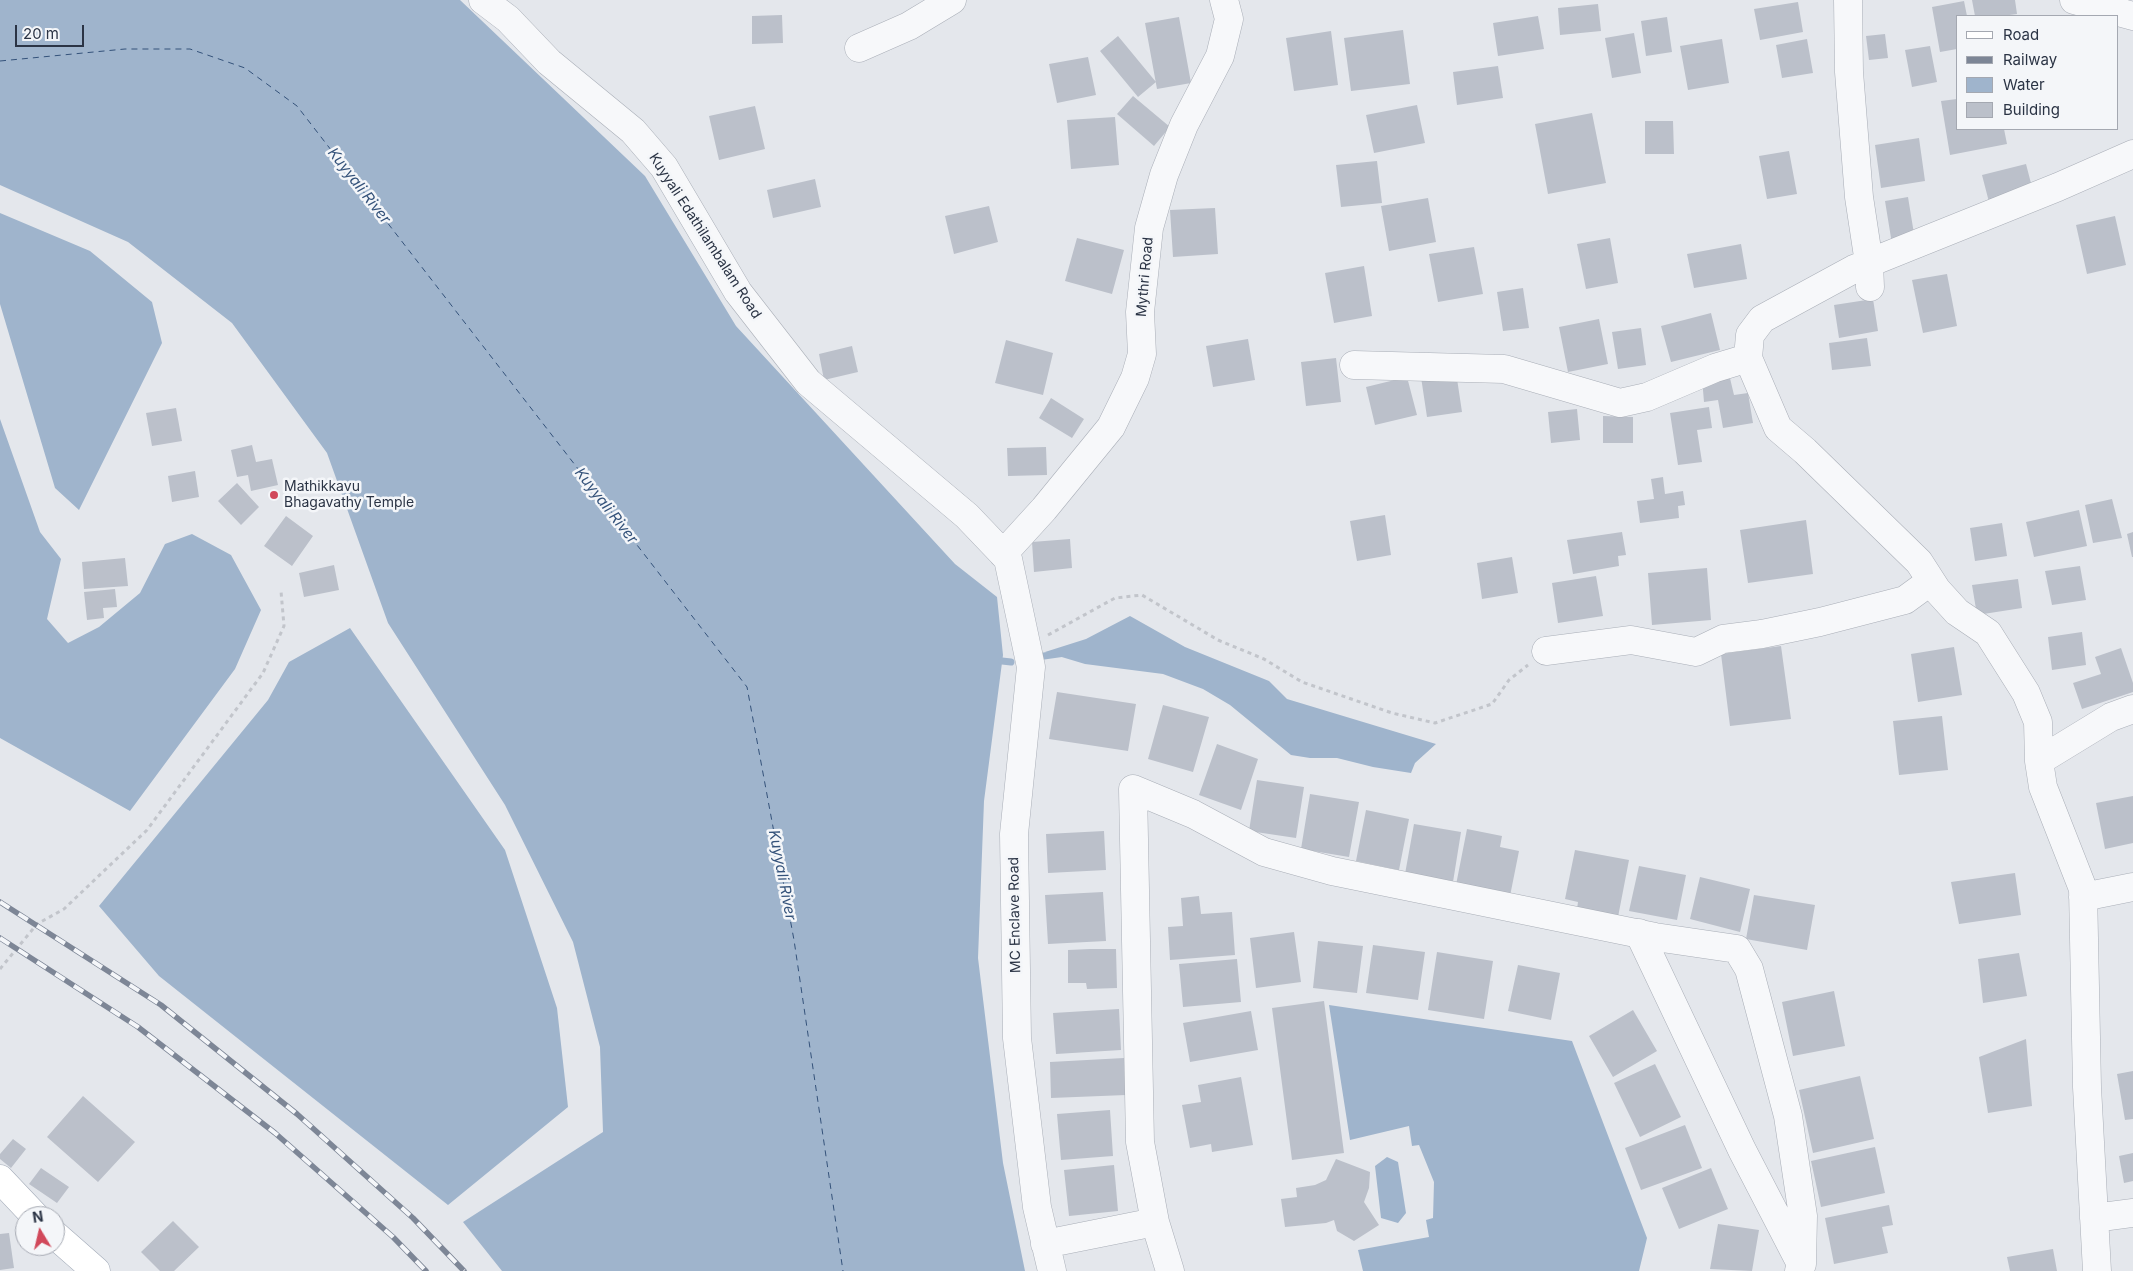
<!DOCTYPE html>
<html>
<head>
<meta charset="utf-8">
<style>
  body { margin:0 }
  #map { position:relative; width:2133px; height:1271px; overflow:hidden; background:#e4e7ec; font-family:Inter,sans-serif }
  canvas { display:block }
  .legend { position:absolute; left:1956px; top:15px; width:162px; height:115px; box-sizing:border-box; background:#f4f6f9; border:1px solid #a4a8b1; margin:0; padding:6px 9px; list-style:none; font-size:15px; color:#2b3445 }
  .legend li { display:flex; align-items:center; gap:10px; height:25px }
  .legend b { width:25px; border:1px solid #a4a8b1 }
  .north { position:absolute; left:15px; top:1206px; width:50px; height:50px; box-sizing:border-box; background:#f4f6f9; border:1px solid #a4a8b1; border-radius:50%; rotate:351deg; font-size:14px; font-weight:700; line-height:20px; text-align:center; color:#2b3445 }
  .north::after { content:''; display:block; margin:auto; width:18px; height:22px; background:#d1495b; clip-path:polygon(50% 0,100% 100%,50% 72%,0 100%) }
  .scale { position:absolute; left:15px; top:25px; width:69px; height:22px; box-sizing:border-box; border:2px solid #2b3445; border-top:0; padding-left:6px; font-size:15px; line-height:18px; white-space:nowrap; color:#2b3445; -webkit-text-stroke:4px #f4f6f9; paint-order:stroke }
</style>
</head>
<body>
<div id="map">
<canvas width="2133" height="1271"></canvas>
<ul class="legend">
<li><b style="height:6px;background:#fff"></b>Road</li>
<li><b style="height:6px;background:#7d8696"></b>Railway</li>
<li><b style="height:14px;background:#9fb4cc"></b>Water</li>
<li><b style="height:14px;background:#bbc0ca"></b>Building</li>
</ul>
<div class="north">N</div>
<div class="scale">20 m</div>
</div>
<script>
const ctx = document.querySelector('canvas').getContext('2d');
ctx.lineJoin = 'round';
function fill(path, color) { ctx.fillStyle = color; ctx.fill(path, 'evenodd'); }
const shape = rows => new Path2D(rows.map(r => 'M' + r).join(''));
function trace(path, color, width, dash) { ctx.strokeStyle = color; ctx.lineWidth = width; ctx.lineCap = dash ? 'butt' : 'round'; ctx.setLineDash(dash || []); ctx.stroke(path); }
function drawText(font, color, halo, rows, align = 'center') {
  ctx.font = font + ' Inter,sans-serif'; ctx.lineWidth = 5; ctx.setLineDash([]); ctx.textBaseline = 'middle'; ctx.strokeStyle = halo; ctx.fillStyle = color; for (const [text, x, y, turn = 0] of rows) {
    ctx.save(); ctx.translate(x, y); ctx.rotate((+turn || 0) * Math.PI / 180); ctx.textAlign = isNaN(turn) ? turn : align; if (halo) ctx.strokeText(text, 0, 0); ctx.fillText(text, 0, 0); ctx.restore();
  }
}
fill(shape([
  [0,0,460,0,645,176,736,326,955,564,997,597,1003,655,984,801,978,958,1003,1163,1025,1271,502,1271,463,1222,603,1132,600,1047,573,942,505,805,388,623,327,453,232,323,128,242,0,185],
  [0,213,90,251,152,302,162,343,79,510,55,488,0,304],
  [0,419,40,532,61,559,47,619,68,643,99,627,140,593,165,544,192,534,231,555,261,610,235,669,130,811,0,738],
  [1130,616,1185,647,1269,681,1287,699,1436,744,1415,763,1411,773,1373,767,1337,758,1310,758,1291,755,1230,705,1203,689,1163,674,1085,664,1045,652,1086,639],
  [350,628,505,850,557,1008,568,1107,448,1205,159,976,99,906,268,700,289,662],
  [1329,1005,1572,1041,1647,1238,1639,1271,1363,1271,1358,1250,1429,1237,1426,1220,1433,1218,1434,1182,1419,1145,1412,1146,1409,1126,1350,1140],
  [1387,1157,1398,1162,1406,1213,1398,1223,1381,1218,1375,1166]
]), '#9fb4cc');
trace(shape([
  [1037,657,1065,653],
  [1002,661,1011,662]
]), '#9fb4cc', 7);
trace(shape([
  [0,61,125,49,190,49,245,68,297,106,747,687,794,940,843,1271]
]), '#34527a', 1, [6, 5]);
fill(shape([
  [1972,0,2015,0,2017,14,2002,16,1975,16],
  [1964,1,1967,16,1957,16,1957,49,1940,52,1932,7],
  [1798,2,1803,32,1760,40,1754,9],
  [1598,4,1601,31,1560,35,1558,8],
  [782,15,783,43,752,44,752,16],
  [1538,16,1544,49,1498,56,1493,23],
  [1179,17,1191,83,1157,89,1145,23],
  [1667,17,1672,52,1646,56,1641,21],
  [1403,30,1410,84,1351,91,1344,38],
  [1331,31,1338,85,1294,91,1286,38],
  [1634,33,1641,73,1612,78,1605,38],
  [1885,34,1888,58,1869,60,1866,36],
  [1118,36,1156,82,1138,97,1100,51],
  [1722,39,1729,83,1688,90,1680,46],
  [1807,39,1813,73,1782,78,1776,45],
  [1930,46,1937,82,1912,87,1905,50],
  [1088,57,1096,95,1057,103,1049,64],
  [1498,66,1503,98,1457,105,1453,72],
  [1133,96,1170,127,1154,146,1117,114],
  [1957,99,1957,129,2004,129,2007,144,1950,155,1941,101],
  [1417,105,1425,143,1374,153,1366,115],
  [755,106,765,149,719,160,709,116],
  [1592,113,1606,183,1548,194,1535,124],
  [1115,117,1119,165,1071,169,1067,120],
  [1645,121,1673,121,1674,154,1645,154],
  [1919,138,1925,181,1881,188,1875,145],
  [1789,151,1797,194,1767,199,1759,156],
  [1377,161,1382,203,1341,207,1336,165],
  [2026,164,2033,191,1989,202,1982,175],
  [815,179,821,207,773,218,767,190],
  [1908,197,1915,240,1892,244,1885,201],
  [1428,198,1436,242,1389,251,1381,206],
  [989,206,998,242,954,254,945,216],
  [1215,208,1218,254,1173,257,1170,210],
  [2115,216,2126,265,2087,274,2076,225],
  [1077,238,1124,250,1112,294,1065,281],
  [1610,238,1618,283,1586,289,1577,244],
  [1741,244,1747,279,1694,288,1687,254],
  [1474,247,1483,294,1438,302,1429,254],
  [1364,266,1372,316,1334,323,1325,273],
  [1947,274,1957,326,1923,333,1912,280],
  [1523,288,1529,328,1503,331,1497,292],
  [1873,299,1878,331,1839,338,1834,305],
  [1711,313,1720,350,1671,362,1661,326],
  [1599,319,1608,364,1568,372,1559,327],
  [1641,328,1646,365,1618,369,1612,332],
  [1867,338,1871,366,1832,370,1829,343],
  [1248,339,1255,380,1213,387,1206,346],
  [1006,340,1053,353,1043,395,995,383],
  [852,346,858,372,824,380,819,354],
  [1336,358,1341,402,1306,406,1301,362],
  [1456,372,1462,412,1427,417,1421,377],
  [1729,374,1734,395,1748,393,1753,423,1723,428,1718,400,1704,402,1702,378],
  [1407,377,1417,415,1375,425,1366,387],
  [1051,398,1084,419,1072,438,1039,418],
  [1709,407,1712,428,1697,430,1702,462,1678,465,1670,413],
  [176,408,182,441,152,446,146,413],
  [1577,409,1580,440,1551,443,1548,412],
  [1603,416,1633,417,1633,443,1603,443],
  [252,445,256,462,272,459,278,485,251,491,248,475,237,477,231,450],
  [1046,447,1047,475,1008,476,1007,448],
  [195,471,199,497,172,502,168,476],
  [1663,477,1665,494,1683,491,1685,505,1678,506,1679,518,1640,523,1637,501,1654,499,1651,479],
  [237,483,259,507,241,525,218,501],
  [2112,499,2122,538,2093,543,2085,505],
  [2079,510,2087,546,2034,557,2026,522],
  [1385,515,1391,555,1357,561,1350,521],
  [286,516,313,536,292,566,264,546],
  [1806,520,1813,574,1748,583,1740,530],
  [2002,523,2007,556,1975,561,1970,528],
  [1622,532,1626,555,1618,556,1619,566,1573,574,1567,540],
  [2133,532,2133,557,2132,557,2127,534],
  [1070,539,1072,568,1034,572,1032,542],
  [1512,557,1518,593,1482,599,1477,563],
  [125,558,128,586,84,589,82,562],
  [334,565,339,590,304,597,299,573],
  [2080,566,2086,600,2052,605,2045,571],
  [1707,568,1711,620,1652,625,1648,573],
  [1596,576,1603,616,1558,623,1552,583],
  [2018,579,2022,608,1977,615,1972,585],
  [115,589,117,607,103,608,104,618,87,620,84,592],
  [2082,632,2086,665,2052,670,2048,637],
  [1781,646,1791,719,1730,726,1721,654],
  [1954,647,1962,695,1918,702,1911,654],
  [2121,648,2133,683,2133,692,2082,709,2073,683,2101,674,2095,657],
  [1057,692,1136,704,1128,751,1049,739],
  [1163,705,1209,717,1193,772,1148,759],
  [1942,716,1948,770,1899,775,1893,721],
  [1217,744,1258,759,1241,810,1199,795],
  [1257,780,1304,787,1296,838,1249,831],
  [1310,794,1359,802,1349,857,1301,849],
  [2133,796,2133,843,2105,849,2096,803],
  [1366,810,1409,819,1399,870,1356,861],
  [1414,824,1461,832,1453,882,1405,874],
  [1467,829,1502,836,1500,847,1519,851,1510,896,1455,890],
  [1104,831,1106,870,1048,873,1046,834],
  [1575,850,1629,860,1618,917,1576,916,1578,902,1565,899],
  [1639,866,1686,875,1677,920,1629,911],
  [2015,873,2021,915,1959,924,1951,882],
  [1700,877,1750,889,1740,932,1690,919],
  [1103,892,1106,941,1048,944,1045,895],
  [1754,895,1815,905,1807,950,1746,939],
  [1199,896,1201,914,1232,912,1235,955,1170,960,1168,927,1183,926,1181,898],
  [1294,932,1301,982,1256,988,1250,938],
  [1318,941,1363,946,1357,993,1313,988],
  [1373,945,1425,952,1418,1000,1366,993],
  [1090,949,1116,949,1117,988,1087,989,1086,983,1068,983,1068,950],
  [1437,952,1493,961,1484,1019,1428,1010],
  [2019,953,2027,996,1983,1003,1978,959],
  [1237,959,1241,1002,1183,1007,1179,964],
  [1518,965,1560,973,1551,1020,1508,1011],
  [1834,991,1845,1046,1793,1056,1782,1002],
  [1324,1001,1344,1153,1292,1160,1272,1008],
  [1119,1009,1121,1050,1056,1054,1053,1013],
  [1633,1010,1657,1051,1613,1077,1589,1036],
  [1251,1011,1258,1050,1190,1062,1183,1023],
  [2026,1039,2032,1106,1988,1113,1979,1057],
  [1124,1058,1126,1095,1051,1098,1050,1062],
  [1655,1064,1681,1117,1640,1137,1614,1083],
  [2133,1071,2133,1119,2125,1120,2117,1074],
  [1860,1076,1874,1139,1813,1153,1799,1090],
  [1241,1077,1253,1145,1212,1152,1211,1144,1190,1148,1182,1105,1201,1102,1198,1085],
  [83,1096,135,1142,98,1182,47,1137],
  [1110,1110,1113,1156,1061,1160,1057,1114],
  [1685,1125,1702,1168,1641,1190,1625,1148],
  [13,1139,26,1149,11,1168,0,1159,0,1154],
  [1875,1147,1885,1193,1821,1207,1811,1161],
  [2133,1153,2133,1181,2124,1183,2119,1156],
  [1336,1159,1370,1172,1369,1188,1364,1202,1379,1225,1354,1241,1337,1231,1334,1220,1326,1223,1285,1227,1281,1199,1297,1197,1296,1188,1315,1185,1326,1180],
  [1114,1165,1118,1211,1069,1216,1064,1170],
  [41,1168,69,1187,57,1203,29,1184],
  [1711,1168,1728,1209,1679,1229,1662,1188],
  [1889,1205,1893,1225,1882,1227,1888,1253,1834,1264,1825,1218],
  [173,1221,199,1247,174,1271,160,1271,141,1252],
  [1718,1224,1759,1230,1752,1271,1710,1269],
  [9,1233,14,1268,0,1270,0,1234],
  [2053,1249,2057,1271,2010,1271,2007,1257]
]), '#bbc0ca');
const minor = shape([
  [483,0,508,19,549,62,633,131,664,167,738,292,808,382,967,516,1008,559,1031,667,1014,834,1017,1038,1037,1207,1052,1271],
  [1848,0,1849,72,1859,197,1869,263,1870,287],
  [2074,0,2133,16],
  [859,48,909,26,952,0],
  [1354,365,1504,369,1620,403,1647,397,1715,368,1748,358],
  [1003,554,1044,509,1111,427,1135,378,1142,354,1140,312,1149,228,1164,175,1184,125,1220,56,1229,19,1224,0],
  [1546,651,1631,640,1696,652,1723,639,1762,634,1820,622,1905,600,1931,581],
  [2039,761,2038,722,2026,693,1988,633,1957,612,1937,590,1919,562,1805,451,1778,428,1748,358,1750,335,1762,319,1854,269,2058,187,2133,154],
  [2083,897,2133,887],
  [1639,933,1742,1150,1800,1262],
  [2094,1218,2133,1213],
  [1155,1222,1170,1271],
  [1045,1244,1155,1222,1140,1142,1133,789,1193,814,1264,852,1332,871,1655,937,1737,949,1749,969,1788,1116,1803,1216,1802,1264,1799,1271],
  [2097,1271,2087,1087,2083,889,2043,787,2039,761,2111,717,2133,709]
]);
const major = shape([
  [0,1179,35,1216],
  [55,1235,96,1271]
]);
trace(minor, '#a9aeb7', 29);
trace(major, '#a3abb8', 29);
trace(shape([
  [1048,635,1115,598,1142,595,1218,640,1264,659,1302,682,1392,713,1435,723,1492,704,1509,680,1528,665],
  [0,969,37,924,64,909,147,830,263,673,284,626,281,591]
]), '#c2c5cb', 3, [4, 4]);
trace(minor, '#f7f8fa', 28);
trace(major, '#fff', 28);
const rail = shape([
  [0,902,161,1005,297,1114,413,1218,464,1271],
  [0,938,138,1027,275,1133,393,1237,426,1271]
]);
trace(rail, '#7d8696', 5.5);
trace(rail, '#f4f6f9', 4, [11]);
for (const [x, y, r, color] of [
  [274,495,5,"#d1495b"]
]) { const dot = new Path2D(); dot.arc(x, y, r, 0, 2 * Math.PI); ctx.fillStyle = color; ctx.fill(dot); trace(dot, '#f4f6f9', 2); }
drawText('14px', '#2b3445', '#f4f6f9', [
  ["Kuyyali Edathilambalam Road",705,236,57],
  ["Mythri Road",1145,277,-85],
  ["MC Enclave Road",1015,915,-91]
]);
drawText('14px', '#2b3445', '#f4f6f9', [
  ["Mathikkavu",284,487],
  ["Bhagavathy Temple",284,503]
], 'left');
drawText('italic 15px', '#34527a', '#f4f6f9', [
  ["Kuyyali River",359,186,52],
  ["Kuyyali River",606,506,52],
  ["Kuyyali River",782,875,79]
]);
</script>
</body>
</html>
